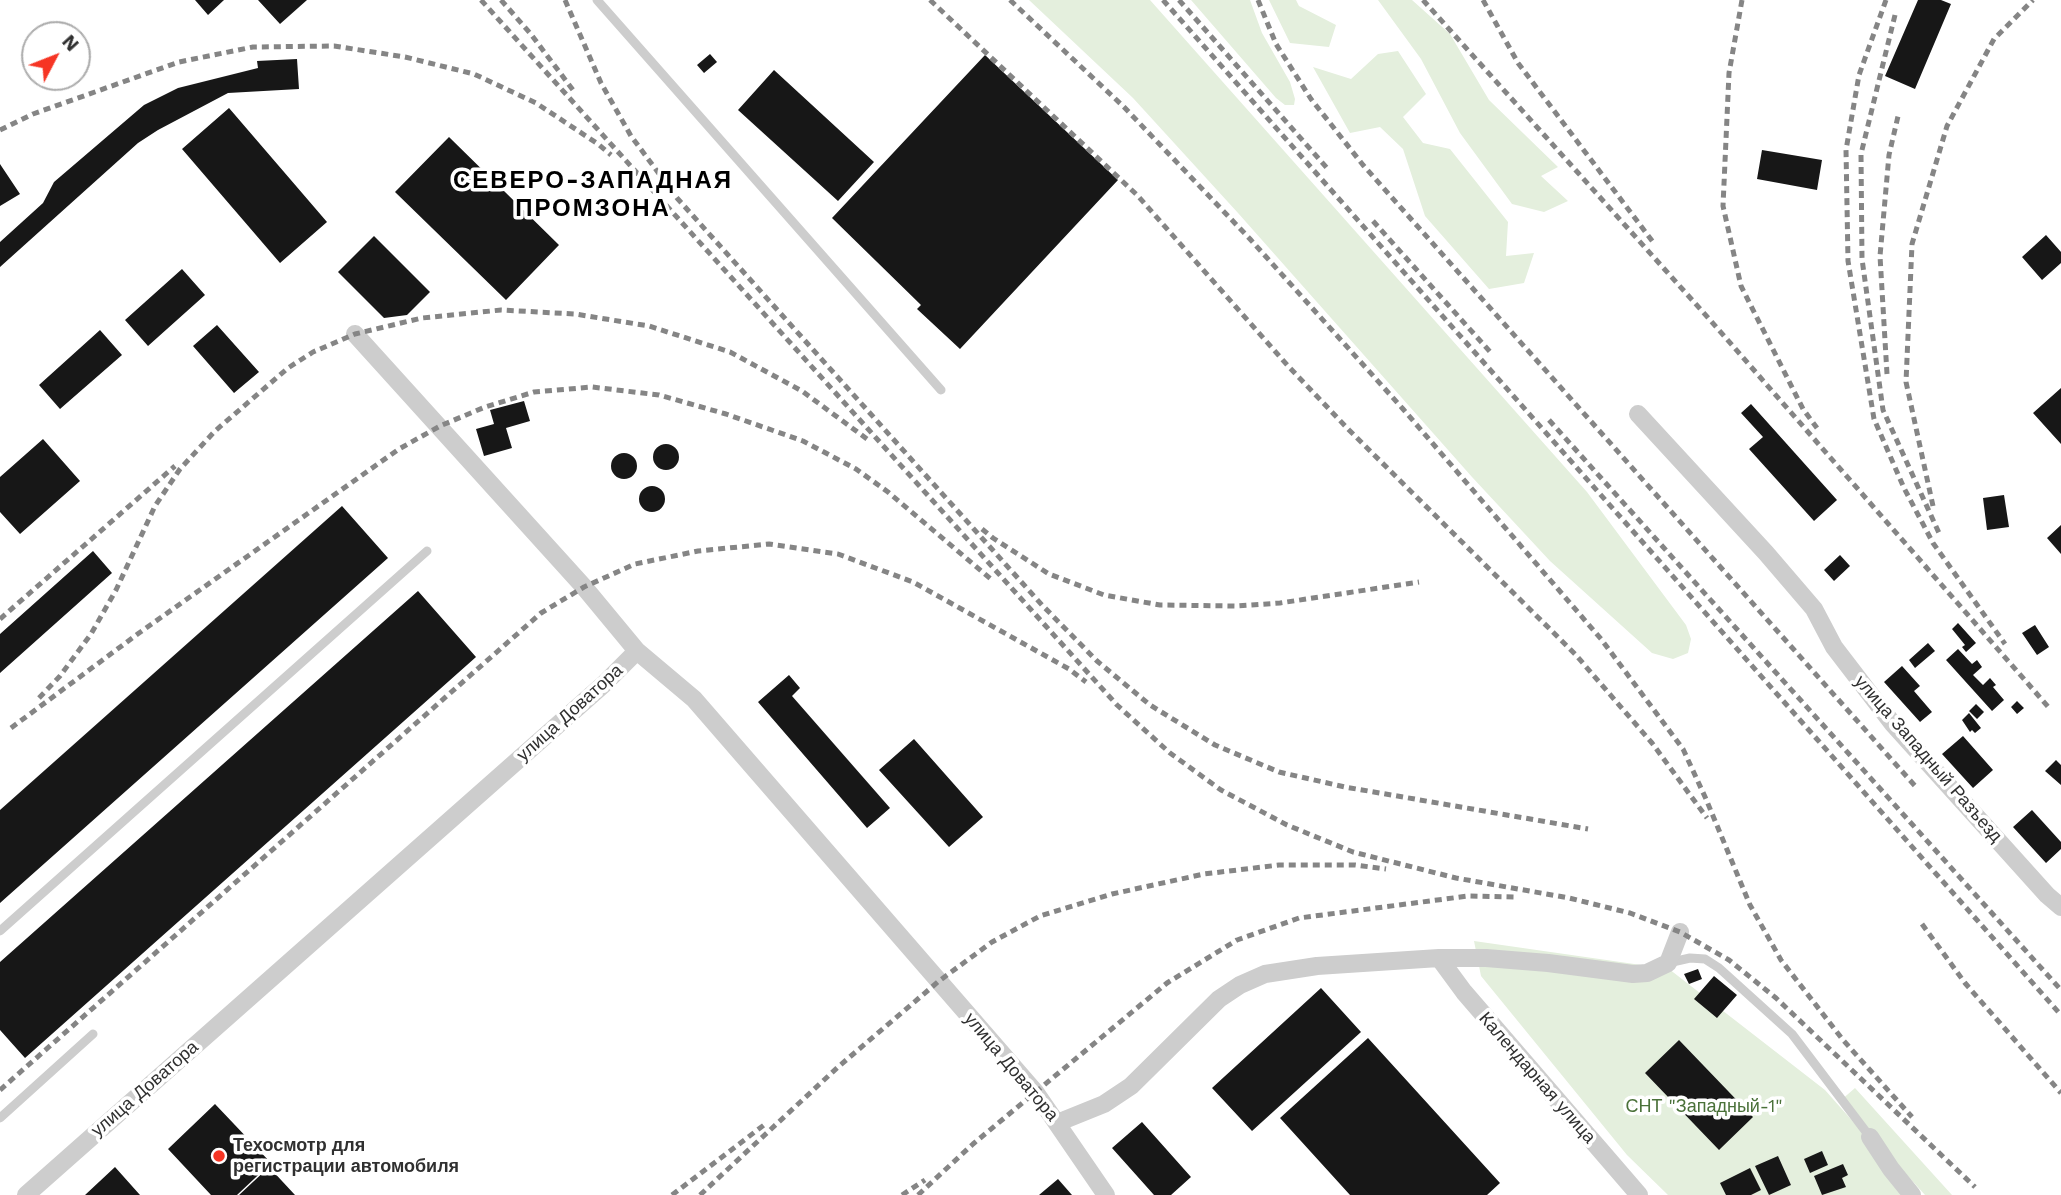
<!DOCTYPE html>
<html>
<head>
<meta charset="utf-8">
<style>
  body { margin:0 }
  #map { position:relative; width:2061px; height:1195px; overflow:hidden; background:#fff; font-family:"Work Sans",sans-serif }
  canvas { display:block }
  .north { position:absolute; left:21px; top:21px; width:70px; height:70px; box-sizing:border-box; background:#fff; border:2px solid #acacac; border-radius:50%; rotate:48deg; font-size:19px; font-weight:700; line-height:28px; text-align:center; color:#303030 }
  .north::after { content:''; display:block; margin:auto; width:24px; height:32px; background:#f63524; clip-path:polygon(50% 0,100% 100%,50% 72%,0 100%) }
</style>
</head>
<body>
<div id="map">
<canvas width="2061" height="1195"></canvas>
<div class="north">N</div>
</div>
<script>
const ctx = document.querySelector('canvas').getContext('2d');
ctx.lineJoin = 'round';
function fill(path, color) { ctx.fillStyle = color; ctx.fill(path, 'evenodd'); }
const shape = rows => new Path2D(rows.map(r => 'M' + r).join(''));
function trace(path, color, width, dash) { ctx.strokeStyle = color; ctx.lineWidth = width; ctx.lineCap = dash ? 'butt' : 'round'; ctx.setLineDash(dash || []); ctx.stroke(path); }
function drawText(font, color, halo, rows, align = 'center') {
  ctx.font = font + ' "Work Sans",sans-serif'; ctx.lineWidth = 7; ctx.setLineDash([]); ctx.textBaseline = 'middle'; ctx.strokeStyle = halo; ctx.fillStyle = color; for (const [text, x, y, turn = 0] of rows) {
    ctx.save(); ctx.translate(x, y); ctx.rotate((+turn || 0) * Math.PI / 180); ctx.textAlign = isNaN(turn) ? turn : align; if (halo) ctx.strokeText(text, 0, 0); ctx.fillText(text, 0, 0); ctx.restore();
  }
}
fill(shape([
  [1029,0,1150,0,1587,492,1686,625,1691,639,1688,653,1673,659,1652,653,1550,561,1472,477,1238,213,1133,98],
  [1191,0,1250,0,1262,33,1290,82,1295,99,1294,105,1285,105,1276,98],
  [1269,0,1296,0,1299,6,1336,25,1329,47,1290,43],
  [1378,0,1412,0,1450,34,1489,100,1558,167,1541,176,1568,201,1544,212,1512,204,1460,133,1421,59],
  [1398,51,1426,94,1403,117,1423,143,1450,149,1508,222,1506,256,1534,253,1524,283,1489,289,1425,216,1403,149,1380,127,1350,133,1313,67,1351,79,1378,54],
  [1474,941,1669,969,1825,1090,1918,1195,1668,1195,1627,1155,1481,976],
  [1855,1088,1952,1195,1925,1195,1840,1101]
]), '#e4efdd');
fill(shape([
  [195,0,224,0,208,15],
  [258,0,307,0,280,24],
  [1918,0,1941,0,1951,4,1915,89,1885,76],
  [710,54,717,62,704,73,697,65],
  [985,55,1118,180,960,349,917,309,921,305,832,218],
  [297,59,299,89,228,93,158,130,138,143,0,267,0,242,43,203,54,182,144,105,178,88,258,68,257,61],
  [774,70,874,162,838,201,738,110],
  [229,108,327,222,280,263,182,149],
  [449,137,559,245,506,300,395,192],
  [1762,150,1822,160,1817,190,1757,179],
  [0,164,20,194,0,206],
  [2046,235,2061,252,2061,263,2042,280,2022,257],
  [374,236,430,292,407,315,384,318,338,272],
  [182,269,205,295,148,346,125,320],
  [217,325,259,372,234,393,193,346],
  [100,330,122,355,60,409,39,385],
  [2061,388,2061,444,2033,413],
  [524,401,530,421,506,428,512,448,484,456,476,429,494,424,490,410],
  [1751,404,1837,500,1814,521,1749,449,1763,437,1741,413],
  [43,439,80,481,20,534,0,512,0,477],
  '653 457a13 13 0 1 1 26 0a13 13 0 1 1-26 0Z',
  '611 466a13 13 0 1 1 26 0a13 13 0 1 1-26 0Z',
  '639 499a13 13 0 1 1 26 0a13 13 0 1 1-26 0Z',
  [2004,495,2009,527,1987,530,1983,498],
  [342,506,388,558,0,903,0,810],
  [2061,525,2061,554,2047,538],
  [93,551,112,573,0,673,0,634],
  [1840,555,1850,566,1834,581,1824,570],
  [418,591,476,657,25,1058,0,1030,0,962],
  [1958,623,1976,643,1966,652,1962,647,1965,645,1952,629],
  [2035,625,2049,647,2037,655,2022,633],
  [1928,643,1935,651,1915,668,1909,660],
  [1958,649,1972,664,1977,660,1982,667,1973,675,1983,685,1990,678,1996,685,1993,687,2004,700,1992,711,1946,660],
  [1902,666,1920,686,1914,691,1932,712,1920,722,1884,682],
  [789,675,800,688,792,696,890,808,867,828,758,702],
  [2017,701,2024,708,2017,714,2011,707],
  [1976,704,1984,712,1977,719,1969,711],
  [1969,713,1981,728,1975,733,1972,730,1970,732,1962,720],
  [1963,736,1993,770,1973,788,1942,754],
  [914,739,983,817,949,847,879,770],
  [2056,760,2061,765,2061,785,2045,771],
  [2032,810,2061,842,2061,849,2046,863,2013,827],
  [1698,969,1702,979,1689,984,1684,974],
  [1714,976,1737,995,1717,1018,1694,999],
  [1321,988,1361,1032,1252,1131,1212,1088],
  [1368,1038,1500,1183,1487,1195,1350,1195,1280,1118],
  [1679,1040,1753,1117,1719,1150,1645,1073],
  [215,1104,271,1163,237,1195,211,1195,168,1149],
  [1142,1122,1191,1177,1171,1195,1154,1195,1112,1148],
  [1822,1151,1828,1165,1810,1173,1804,1159],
  [1778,1156,1791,1185,1769,1195,1755,1166],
  [1843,1164,1848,1175,1842,1178,1846,1187,1822,1195,1814,1176],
  [115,1167,140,1195,85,1195],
  [269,1167,295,1195,239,1195],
  [1750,1168,1761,1190,1751,1195,1726,1195,1720,1183],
  [1058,1179,1072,1195,1039,1195]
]), '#171717');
trace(shape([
  [597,0,941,390],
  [0,931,427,551],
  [1668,963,1690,958,1705,959,1719,968,1792,1034,1870,1137],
  [0,1118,93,1034]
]), '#cdcdcd', 9);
trace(shape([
  [355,334,584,587,637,651,694,699,1036,1093,1106,1195],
  [1638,414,1766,553,1814,609,1834,647,1893,724,2047,895,2061,907],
  [1439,958,1464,992,1639,1195],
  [1057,1123,1104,1104,1131,1086,1219,999,1240,985,1265,974,1317,966,1439,958,1486,958,1548,963,1633,974,1647,973,1668,963,1680,932],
  [1870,1137,1891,1169,1912,1195],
  [26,1195,604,684,637,651]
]), '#cdcdcd', 18);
trace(shape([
  [481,0,1117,705,1170,753,1221,790,1287,825,1353,852,1456,878,1569,898,1630,913,1680,932,1729,960,1776,998,1975,1187],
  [501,0,530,33,573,90],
  [565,0,601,83,631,136,677,198,1042,605,1097,661,1150,705,1215,745,1279,772,1345,787,1588,829],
  [930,0,1137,195,1289,367,1349,430,1575,654,1652,743,1707,818],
  [1010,0,1124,107,1250,239,1403,409,1601,639,1683,749,1706,799,1750,905,1781,960,1843,1040,1912,1117],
  [1163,0,2061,1015],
  [1179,0,1327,168],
  [1258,0,1276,44,1311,99,1363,165,1916,787],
  [1423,0,1711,321,2051,710],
  [1483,0,1518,63,1653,242],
  [1742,0,1729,73,1723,206,1741,286,1803,409,1817,428],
  [1886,0,1859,75,1846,150,1848,261,1874,419,1904,488,1933,543,2005,644],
  [1895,15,1861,154,1862,259,1883,410,1939,533],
  [0,130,33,114,179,62,253,47,334,46,405,57,474,74,536,103,598,144,611,155],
  [1373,221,1492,354],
  [1887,374,1880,256,1889,155,1899,112],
  [1549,420,2061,990],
  [1933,506,1906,382,1912,244,1947,126,1994,39,2033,0],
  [982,529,993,538,1049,574,1104,595,1160,605,1237,606,1280,603,1419,582],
  [0,619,175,466],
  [39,698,60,676,91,634,116,590,155,506,180,469,215,431,288,368,313,352,355,334,422,318,501,310,575,314,649,326,730,352,802,391,867,439],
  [11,728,139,633,399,449,440,426,485,407,534,392,592,387,659,395,726,414,803,441,856,469,888,492,992,580],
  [1922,924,1965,983,2061,1093],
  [0,1090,541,613,584,587,635,564,698,551,769,544,838,554,913,582,1069,669,1086,682],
  [672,1195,764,1125],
  [700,1195,838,1067,939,981,992,942,1040,916,1112,894,1204,874,1279,865,1355,865,1386,869],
  [902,1195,925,1180],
  [918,1195,973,1144,1167,983,1237,940,1299,918,1468,896,1517,897]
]), '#858585', 5, [7, 5]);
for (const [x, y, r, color] of [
  [219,1156,7,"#f63524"]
]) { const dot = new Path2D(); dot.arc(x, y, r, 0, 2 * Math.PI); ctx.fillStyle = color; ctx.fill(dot); trace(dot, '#fff', 2.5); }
drawText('18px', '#303030', '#fff', [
  ["улица Доватора",570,713,-42],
  ["улица Западный Разъезд",1928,759,49],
  ["улица Доватора",1011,1067,50],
  ["Календарная улица",1537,1078,49],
  ["улица Доватора",145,1089,-41]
]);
drawText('18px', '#4a7139', '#fff', [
  ["СНТ \"Западный-1\"",1704,1107]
]);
drawText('bold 18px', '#303030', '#fff', [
  ["Техосмотр для",233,1146],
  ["регистрации автомобиля",233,1167]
], 'left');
ctx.letterSpacing = '2px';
drawText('bold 24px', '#000', '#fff', [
  ["СЕВЕРО-ЗАПАДНАЯ",593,181],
  ["ПРОМЗОНА",593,209]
]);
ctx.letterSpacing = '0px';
</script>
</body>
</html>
